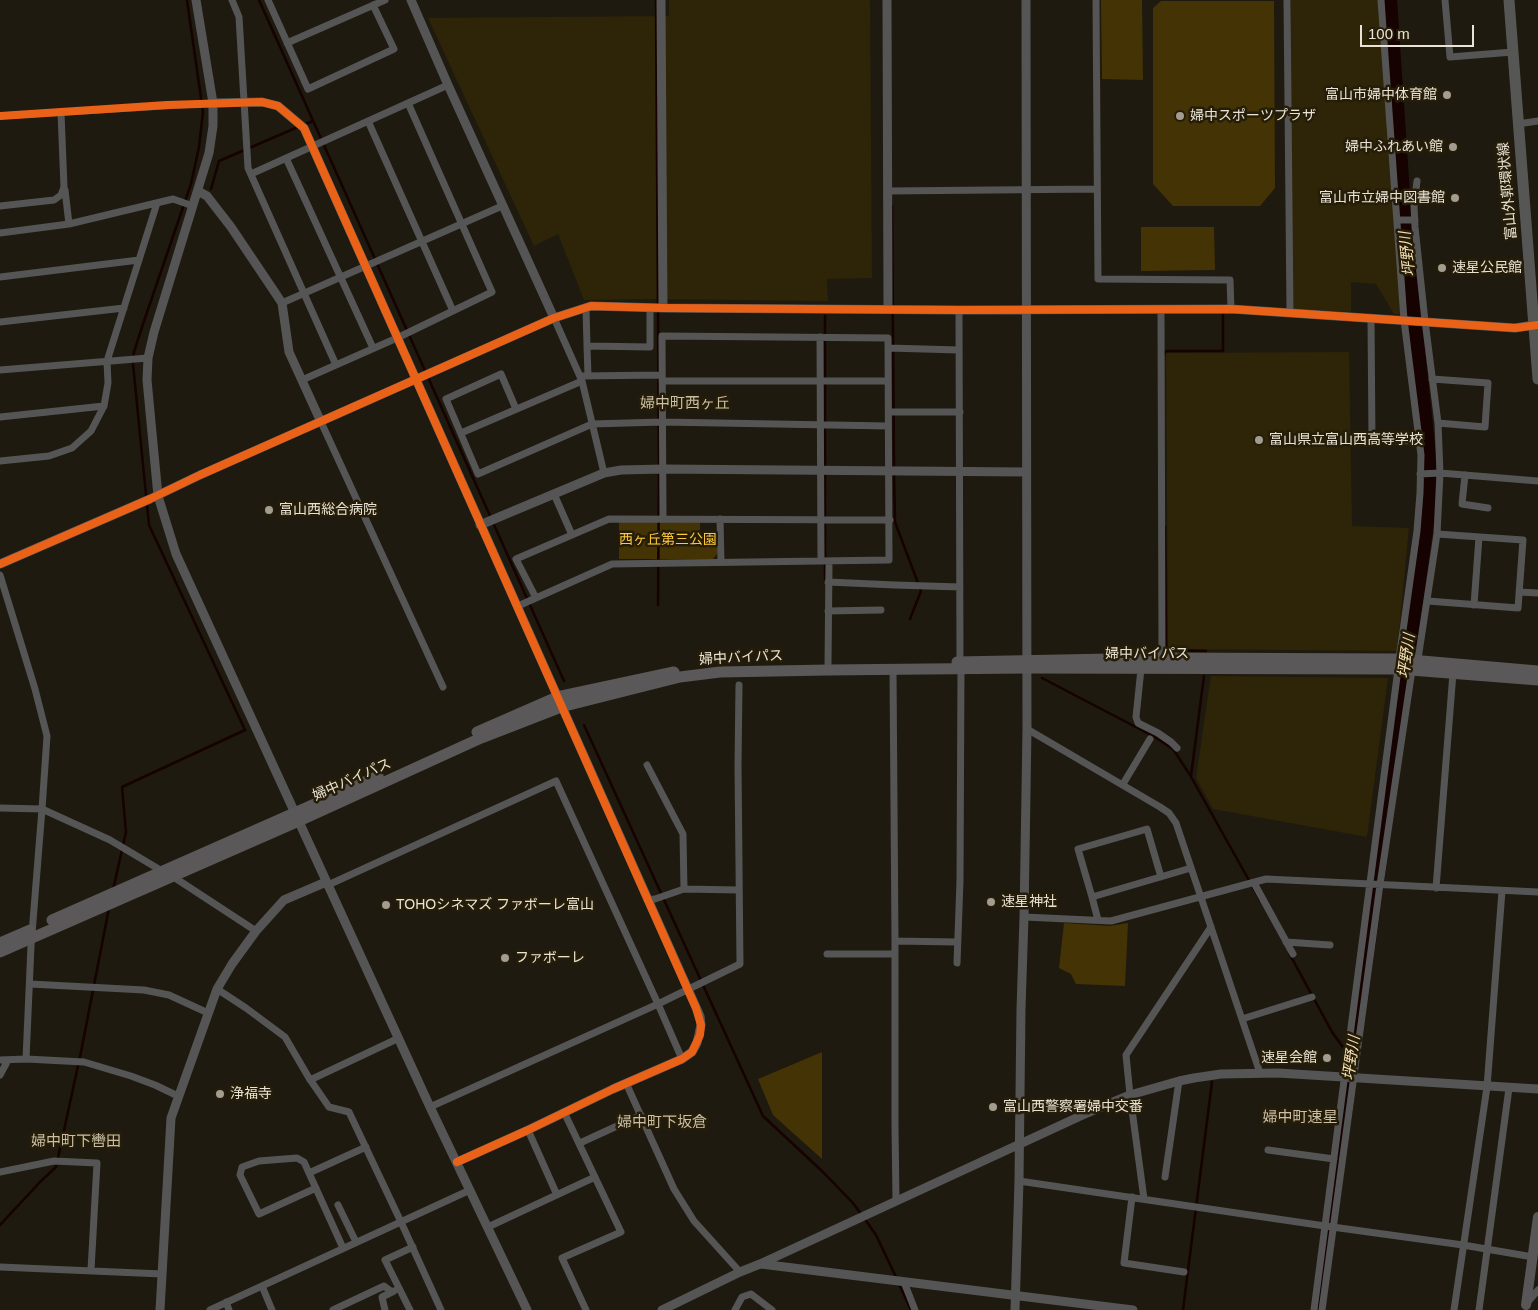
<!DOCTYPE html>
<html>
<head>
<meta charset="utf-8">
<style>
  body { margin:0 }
  #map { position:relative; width:1538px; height:1310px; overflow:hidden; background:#1f1a0f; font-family:Arial,sans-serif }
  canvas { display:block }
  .scale { position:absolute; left:1360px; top:25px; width:114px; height:22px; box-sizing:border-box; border:2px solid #e9e3d6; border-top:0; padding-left:6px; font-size:15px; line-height:18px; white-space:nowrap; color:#e9e3d6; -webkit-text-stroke:4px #261d08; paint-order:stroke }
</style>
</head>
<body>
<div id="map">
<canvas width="1538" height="1310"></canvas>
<div class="scale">100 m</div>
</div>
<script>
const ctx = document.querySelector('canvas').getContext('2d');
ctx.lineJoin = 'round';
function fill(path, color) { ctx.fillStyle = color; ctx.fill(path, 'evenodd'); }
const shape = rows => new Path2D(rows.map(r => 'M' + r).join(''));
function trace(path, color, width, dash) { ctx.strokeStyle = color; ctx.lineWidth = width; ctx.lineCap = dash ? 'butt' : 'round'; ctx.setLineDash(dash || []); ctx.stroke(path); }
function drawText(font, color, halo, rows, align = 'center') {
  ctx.font = font + ' Arial,"Noto Sans JP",sans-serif'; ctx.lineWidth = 5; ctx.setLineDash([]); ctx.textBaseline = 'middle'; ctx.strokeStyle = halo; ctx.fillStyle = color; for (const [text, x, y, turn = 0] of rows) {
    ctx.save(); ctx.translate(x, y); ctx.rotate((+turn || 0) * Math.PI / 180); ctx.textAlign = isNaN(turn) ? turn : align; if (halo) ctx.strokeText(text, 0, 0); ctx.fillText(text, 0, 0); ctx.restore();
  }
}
fill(shape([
  [669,0,870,0,872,278,827,279,828,301,652,299,584,300,558,234,534,246,428,18,669,16],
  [1291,0,1379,0,1402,314,1394,314,1376,284,1351,282,1351,312,1291,309],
  [1349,352,1352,526,1409,528,1397,651,1168,649,1166,353],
  [1211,676,1388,678,1367,837,1213,809,1196,778]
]), '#2e2408');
fill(shape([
  [1101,0,1142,0,1143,80,1102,79],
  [1161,1,1274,1,1275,188,1260,206,1173,206,1153,184,1153,8],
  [1141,227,1214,227,1215,270,1141,271],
  [619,522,700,522,700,544,717,545,717,554,713,559,619,559],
  [1064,923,1110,926,1128,923,1125,986,1076,984,1071,974,1059,968],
  [822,1052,822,1159,773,1115,758,1079]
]), '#443304');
trace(shape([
  [259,0,564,681],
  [656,0,659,466],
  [303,125,313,121],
  [211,189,219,161,298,127],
  [892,206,894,468],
  [825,316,825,467],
  [1164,354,1166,351,1223,351,1223,314],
  [825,473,825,582],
  [894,474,895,522,921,591,910,619],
  [1165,527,1166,650,1206,651],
  [658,605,659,471],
  [1042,678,1153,736,1173,749,1190,775,1260,900],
  [584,725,763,1116,823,1172,853,1203,861,1214],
  [1191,776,1204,676],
  [113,890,126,832,122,787,245,730,149,525,133,364,134,352,143,324,191,184,199,147,203,112,187,0],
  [1289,953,1332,1032,1345,1050],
  [1349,1054,1352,1059],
  [864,1218,876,1235,897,1279],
  [0,1225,40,1182,56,1167,81,1052,109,908],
  [899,1284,911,1310],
  [1183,1310,1212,1082]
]), '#150201', 2.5);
trace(shape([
  [1318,1310,1427,523,1429,494,1429,455,1405,224,1390,0]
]), '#150201', 14);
trace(shape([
  [232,0,239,17,248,168,336,365],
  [268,0,308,89,394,49,373,5],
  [1096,0,1098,279,1230,280,1231,309],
  [1287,0,1290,312],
  [1381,0,1404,320,1421,455,1420,493,1417,531,1399,659],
  [1445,0,1450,57,1513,52],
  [287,43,385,0],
  [0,116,213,103],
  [368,121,453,311],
  [1518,124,1538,121],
  [286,158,373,348],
  [251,174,448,85],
  [1417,181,1414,206,1415,227,1425,321,1438,423,1440,473,1437,534,1418,659],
  [65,190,69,224],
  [888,191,1097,189],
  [0,206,54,200,61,195,64,187,61,113],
  [1397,220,1415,220],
  [0,233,69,224,173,199,193,206],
  [0,277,139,260],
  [282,303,502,206],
  [586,308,587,346,650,347,650,308],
  [959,310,960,662],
  [1161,310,1162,658],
  [554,318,582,381,604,473],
  [1371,318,1372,440],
  [0,322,124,308],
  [820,337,821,561],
  [587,346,588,376],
  [888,348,959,350],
  [0,370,148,358],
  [580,376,662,375],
  [1432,379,1488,383,1485,427,1438,423],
  [302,380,397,338,492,292,408,103],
  [662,381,888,381],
  [516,409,501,374,446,399,478,474,592,424,662,422,888,426],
  [889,412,960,412],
  [0,417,104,406],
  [321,422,443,687],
  [461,433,582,381],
  [1354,440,1420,441],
  [0,461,49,456,72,448,91,431,104,406,108,383,107,361,157,203],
  [1420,474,1440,473,1538,481],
  [1465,475,1462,504,1488,508],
  [554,494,572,535],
  [720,519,721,562],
  [0,575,35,689,47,736,42,809,31,946,26,1059],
  [828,582,895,585,960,587],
  [1519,592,1538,593],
  [536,598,516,559,609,519,890,520],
  [1428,601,1518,608,1523,540,1437,534],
  [1474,605,1479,537],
  [518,606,612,564,889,560,888,338,662,336,663,518],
  [828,611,881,610],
  [828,664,829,566],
  [893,669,895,941,895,1126,896,1201],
  [1141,669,1136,717,1138,723,1158,733,1171,742,1177,748],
  [1027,729,1160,807,1169,813,1176,823,1260,1073],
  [647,765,683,834,684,889],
  [1123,784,1150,739],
  [0,808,42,809,110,840,162,871],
  [172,876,256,931],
  [1254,883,1293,954],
  [328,885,556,781,658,1004,682,1059],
  [1436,888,1453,673],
  [1092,897,1078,849,1147,829,1161,877],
  [647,900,655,899,684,889,738,890],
  [1024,917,1111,921,1266,879,1538,892],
  [1098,920,1092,897,1191,868],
  [895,941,957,942],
  [1286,942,1330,945],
  [827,954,895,954],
  [957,963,960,881,961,670],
  [30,984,144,990,169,995,208,1013],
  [217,989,246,1008,285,1037,309,1078,329,1107,349,1112,401,1222,441,1310],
  [1242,1019,1312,997],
  [0,1060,26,1059,84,1062,131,1076,155,1085,178,1096],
  [0,1075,8,1060],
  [310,1080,399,1038],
  [626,1083,674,1189,694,1221,740,1272],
  [430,1107,658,1004,740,964,738,766,739,685],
  [564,1112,621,1232,562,1258,586,1310],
  [528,1130,557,1195],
  [580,1143,641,1115],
  [1268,1150,1334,1159],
  [0,1172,54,1161,97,1163,91,1270],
  [309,1173,366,1147],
  [1165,1177,1179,1081],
  [1019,1181,1325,1226,1463,1245,1533,1257],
  [316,1188,259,1214,240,1175,242,1167,259,1161,297,1158,304,1162,343,1248],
  [1132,1197,1124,1263,1184,1272],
  [1144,1199,1130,1095,1126,1055,1211,927],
  [338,1205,356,1242],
  [488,1227,595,1177],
  [0,1267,162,1274],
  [904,1282,915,1310],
  [262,1286,272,1310],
  [226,1302,229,1310],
  [1527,1303,1538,1290],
  [210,1310,470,1190],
  [333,1310,384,1286,392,1292],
  [385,1310,382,1297,394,1291],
  [410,1310,385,1260,413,1247],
  [735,1310,742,1297,751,1294,772,1310],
  [1314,1310,1398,669],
  [1322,1310,1380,885,1412,670],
  [1454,1310,1487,1087,1502,891],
  [1479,1310,1509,1088]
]), '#555556', 7);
trace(shape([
  [196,0,213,103,213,126,209,153,154,332,148,358,147,380,158,496,176,554,430,1107,527,1310],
  [411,0,448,85,554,318],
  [661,0,663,308],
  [887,0,888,309],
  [213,103,262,102,278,106,304,128,700,1016,701,1025,697,1043,692,1052,682,1059,613,1089,528,1130,457,1162],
  [198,191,207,196,231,227,282,303,289,352,321,422],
  [480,525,604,473,621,470,663,469,1026,472],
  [0,564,150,499,200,475,554,318,591,306,663,308,959,310,1231,309,1515,328,1534,325],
  [761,1264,1133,1310],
  [160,1310,171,1118,217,989,232,964,256,931,284,900,326,882],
  [662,1310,740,1272,760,1264,1087,1113,1130,1095,1179,1081,1194,1078,1221,1074,1278,1073,1538,1089],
  [1015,1310,1019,1181,1021,1009,1024,917,1027,729,1026,0]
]), '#555556', 9);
trace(shape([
  [1526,1305,1538,1217]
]), '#585657', 10);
trace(shape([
  [1509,0,1538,379]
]), '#565654', 11);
trace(shape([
  [957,662,1162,658,1399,659,1538,671],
  [477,732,557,697,674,672],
  [52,920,378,776],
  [0,943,30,930],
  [0,952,299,821,481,738,561,707,680,677,720,672,828,670,1026,668,1398,669,1538,680]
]), '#5a5858', 11);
trace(shape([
  [0,116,167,105,262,102,278,106,304,128,696,1008,701,1025,700,1035,692,1052,682,1059,613,1089,528,1130,457,1162],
  [0,564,150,499,200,475,554,318,591,306,663,308,959,310,1231,309,1515,328,1538,325]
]), '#ea6118', 8);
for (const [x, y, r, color] of [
  [1447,95,5,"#a29d90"],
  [1180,116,5,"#a29d90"],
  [1453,147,5,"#a29d90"],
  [1455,198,5,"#a29d90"],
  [1442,268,5,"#a29d90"],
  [1259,440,5,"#a29d90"],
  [269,510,5,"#a29d90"],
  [991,902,5,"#a29d90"],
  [386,905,5,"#a29d90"],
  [505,958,5,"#a29d90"],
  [1327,1058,5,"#a29d90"],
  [220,1094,5,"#a29d90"],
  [993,1107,5,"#a29d90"]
]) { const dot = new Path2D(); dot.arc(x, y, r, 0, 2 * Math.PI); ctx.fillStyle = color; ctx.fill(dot); trace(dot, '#261d08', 2); }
drawText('14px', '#e9e3d6', '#261d08', [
  ["富山市婦中体育館",1437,95,"right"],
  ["婦中スポーツプラザ",1190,116],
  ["婦中ふれあい館",1443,147,"right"],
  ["富山市立婦中図書館",1445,198,"right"],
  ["速星公民館",1452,268],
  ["富山県立富山西高等学校",1269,440],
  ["富山西総合病院",279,510],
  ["速星神社",1001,902],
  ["TOHOシネマズ ファボーレ富山",396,905],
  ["ファボーレ",515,958],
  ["速星会館",1317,1058,"right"],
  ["浄福寺",230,1094],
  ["富山西警察署婦中交番",1003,1107]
], 'left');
drawText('14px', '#e9e3d6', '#261d08', [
  ["富山外郭環状線",1508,191,-95],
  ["婦中バイパス",1147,654],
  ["婦中バイパス",741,658,-3],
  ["婦中バイパス",352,780,-24]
]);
drawText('14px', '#fcc83c', '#261d08', [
  ["西ヶ丘第三公園",668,540]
]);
drawText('italic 15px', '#f7e2b5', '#261d08', [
  ["坪野川",1408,254,-96],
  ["坪野川",1407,656,-82],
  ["坪野川",1352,1058,-82]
]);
drawText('15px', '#cabfa5', '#261d08', [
  ["婦中町西ヶ丘",685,404],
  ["婦中町速星",1300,1118],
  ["婦中町下坂倉",662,1123],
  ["婦中町下轡田",76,1142]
]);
</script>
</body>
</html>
